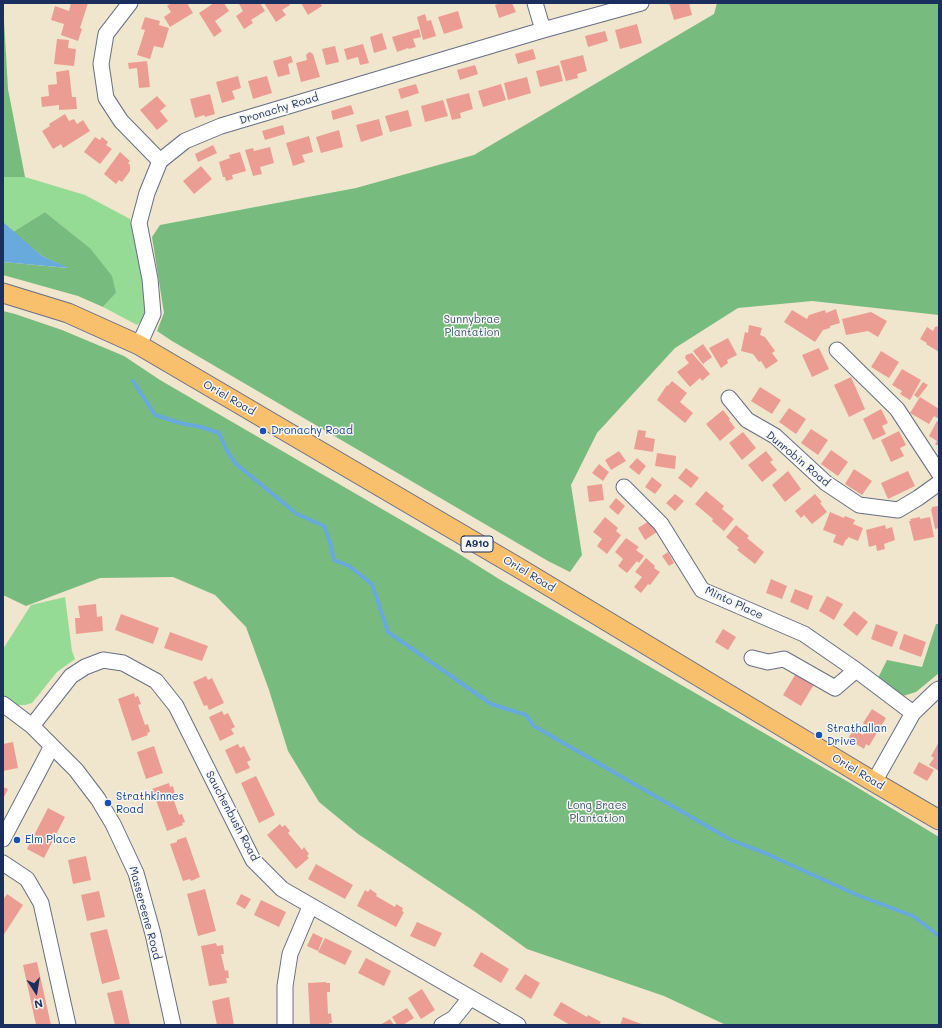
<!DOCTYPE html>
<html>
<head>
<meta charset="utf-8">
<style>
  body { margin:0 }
  #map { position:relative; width:942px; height:1028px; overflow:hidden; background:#f0e6ce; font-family:Mali,sans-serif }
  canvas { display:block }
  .frame { position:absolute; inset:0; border:4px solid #1b2f5e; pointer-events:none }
  .north { position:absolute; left:16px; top:972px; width:40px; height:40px; -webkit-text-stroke:3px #f6f6f2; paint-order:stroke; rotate:168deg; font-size:11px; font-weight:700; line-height:16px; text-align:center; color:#1b2f5e }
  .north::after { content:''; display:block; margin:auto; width:14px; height:18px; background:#1b2f5e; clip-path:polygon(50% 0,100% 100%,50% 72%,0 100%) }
</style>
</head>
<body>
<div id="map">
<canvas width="942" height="1028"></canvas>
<div class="frame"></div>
<div class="north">N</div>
</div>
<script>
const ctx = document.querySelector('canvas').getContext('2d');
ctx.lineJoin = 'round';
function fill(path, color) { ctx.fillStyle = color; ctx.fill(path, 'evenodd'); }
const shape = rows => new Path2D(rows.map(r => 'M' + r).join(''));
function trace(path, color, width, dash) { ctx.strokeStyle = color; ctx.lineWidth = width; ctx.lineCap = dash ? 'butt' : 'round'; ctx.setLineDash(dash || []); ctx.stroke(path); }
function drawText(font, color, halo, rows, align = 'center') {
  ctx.font = font + ' Mali,sans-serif'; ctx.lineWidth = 3; ctx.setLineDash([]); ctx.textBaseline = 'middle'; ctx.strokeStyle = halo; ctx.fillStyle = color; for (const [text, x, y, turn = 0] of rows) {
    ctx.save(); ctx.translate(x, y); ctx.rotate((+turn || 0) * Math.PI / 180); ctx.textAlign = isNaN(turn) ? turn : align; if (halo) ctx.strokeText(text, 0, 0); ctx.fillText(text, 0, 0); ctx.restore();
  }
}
fill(shape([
  [3,177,25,177,85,195,130,219,149,314,137,325,103,307,116,293,90,248,45,212,13,232,3,222],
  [65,597,72,651,75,659,57,672,32,703,25,705,17,705,3,695,3,649,31,605]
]), '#96db95');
fill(shape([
  [3,3,8,89,25,177,3,177],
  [717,3,939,3,939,315,812,301,738,308,675,348,597,433,571,485,582,555,570,572,548,561,172,341,157,331,164,313,152,237,160,225,356,188,474,155,714,14],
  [45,212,90,248,112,276,116,293,103,307,78,296,3,275,3,262,68,268,42,256,13,232],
  [3,311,15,314,62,330,124,356,160,380,456,552,499,579,850,783,939,837,939,1025,726,1025,664,996,527,949,474,911,358,834,319,802,288,751,269,690,246,627,215,595,173,577,100,578,26,606,3,595],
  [936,624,939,624,939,673,916,692,903,696,878,678,887,660,922,667]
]), '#78bb7e');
fill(shape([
  [3,222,42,256,69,268,3,262]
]), '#68aadc');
trace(shape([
  [133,381,155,415,180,423,201,427,219,433,227,451,236,464,297,514,324,526,330,542,334,560,349,566,372,584,388,632,491,704,526,715,534,726,731,840,765,853,857,895,913,916,939,936]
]), '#68aadc', 4);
fill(shape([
  [71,3,88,3,80,28,82,29,78,41,61,35,64,24,51,20,55,6,69,11],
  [171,3,187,3,193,13,170,27,164,17,171,12,167,6],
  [214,3,224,3,229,11,215,21,222,31,214,37,199,13],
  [241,3,260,3,265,11,251,20,253,23,244,29,236,16,243,11,239,4],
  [264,3,289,3,290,5,282,10,286,15,276,22],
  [301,3,320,3,322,6,308,15],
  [501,3,512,3,516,12,499,18,495,5],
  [669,3,689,3,692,15,674,20],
  [458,11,463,28,444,34,438,17],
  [425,14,427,21,431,20,436,36,423,40,417,17],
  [145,17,160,21,159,25,169,28,163,48,154,46,150,59,137,55,145,30,141,29],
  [637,24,642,43,620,49,615,30],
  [419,29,421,37,413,39,416,47,409,49,408,48,397,52,392,37],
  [605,31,608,41,588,47,585,36],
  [382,33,387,49,374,53,370,37],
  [57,39,69,40,68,48,76,49,74,66,54,64],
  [363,44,369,63,360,65,358,57,347,60,344,49],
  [335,46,339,62,326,65,322,49],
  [533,49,536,59,518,64,515,54],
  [310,52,313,54,320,77,301,82,296,63,307,60,306,55,308,53],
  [583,55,587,71,577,74,578,78,566,81,560,61],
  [291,56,293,62,288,64,290,74,278,77,273,61],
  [147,61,150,87,139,88,137,68,129,69,128,63],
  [475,65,478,74,460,80,457,70],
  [559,65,563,81,540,87,536,71],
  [69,70,72,97,76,97,77,109,59,110,59,105,42,107,41,97,49,96,48,85,57,84,56,72],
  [238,76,241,88,232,91,235,99,222,103,216,82],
  [267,76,272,93,253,99,248,81],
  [527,77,531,93,508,100,504,83],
  [416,84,419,93,401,99,398,89],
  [501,84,506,100,483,107,478,91],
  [469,93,473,109,460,113,461,118,452,120,446,99],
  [210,94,215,114,205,117,204,115,195,118,190,99],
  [157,96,166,106,160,111,168,121,157,130,140,110],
  [443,100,448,116,425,122,421,106],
  [351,105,354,114,333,120,331,111],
  [408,110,412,126,390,132,385,116],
  [65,114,69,121,74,119,77,124,83,120,90,131,63,148,61,144,53,149,42,131,50,126,49,124],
  [379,119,383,135,361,142,356,125],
  [283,125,285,134,265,140,262,131],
  [339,130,343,147,321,153,316,137],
  [309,136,313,152,302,155,305,162,293,166,286,143],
  [95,137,100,140,102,137,108,142,106,145,112,149,100,164,84,152],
  [213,145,217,153,198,162,195,154],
  [270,147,274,163,260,167,262,174,253,176,245,150,253,148,254,151],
  [120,152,130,161,128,163,130,165,130,171,122,182,119,180,116,184,104,174],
  [240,152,246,171,232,175,233,179,226,181,225,177,223,177,219,162,230,158,229,155],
  [201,166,212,179,194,194,183,181],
  [836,309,840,323,830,326,830,328,823,330,815,342,784,322,792,310,807,319,809,315,825,310,826,313],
  [871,312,887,321,878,337,868,331,846,335,842,319],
  [749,325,762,328,760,335,765,337,775,351,772,353,778,361,766,369,761,361,759,362,753,354,741,351,745,332,748,333],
  [939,326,939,352,926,344,927,343,920,339,927,327,933,331,935,327],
  [728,338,737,355,727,360,728,363,721,368,709,348],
  [703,344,712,357,703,364,693,351],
  [819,348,829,369,812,377,802,355],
  [881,351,899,362,889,378,871,367],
  [692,353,710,374,702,381,700,378,690,387,677,372,689,363,685,358,686,355],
  [902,369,921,380,910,400,900,394,902,391,892,385],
  [851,377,865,409,849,417,834,385],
  [672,381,687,393,680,402,693,413,685,423,657,400,667,385,668,386],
  [923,382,928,385,918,398,914,395],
  [760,387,781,400,772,414,751,401],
  [920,397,939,409,939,419,934,416,929,424,910,413],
  [789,408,806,419,796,434,779,422],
  [881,409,888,423,882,426,886,434,873,440,863,419],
  [723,410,730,419,729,420,735,428,720,441,706,424],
  [937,421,939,422,939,446,935,444,937,441,929,436],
  [811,429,828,440,818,455,801,443],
  [638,430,646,431,645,437,655,439,653,452,634,449],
  [899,431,906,445,900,448,904,456,891,462,881,440],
  [743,432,756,448,742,460,729,443],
  [831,450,848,462,838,476,821,464],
  [619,451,626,461,611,470,605,460],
  [766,451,773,460,770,462,777,470,762,482,748,465],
  [657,453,676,456,675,469,655,466],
  [637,458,646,466,639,475,629,467],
  [599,464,609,472,603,481,592,473],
  [686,468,699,478,691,488,678,478],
  [854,469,872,481,862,495,845,484],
  [788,471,801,489,785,502,772,485],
  [908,471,915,486,888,499,881,483],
  [652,477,662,485,655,494,645,487],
  [602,484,604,500,589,502,587,486],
  [706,491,724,506,722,509,734,519,724,531,712,521,713,519,695,504],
  [675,494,684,501,675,511,666,503],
  [815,494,822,502,820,503,827,512,812,524,804,515,801,518,795,511],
  [616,498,625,506,618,515,609,507],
  [939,506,939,528,935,529,931,509,932,509,932,507],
  [830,512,844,518,845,516,855,520,853,524,863,528,858,541,848,537,847,540,846,539,843,546,833,542,836,535,823,530],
  [605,517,618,528,616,531,621,535,607,554,597,546,602,539,593,532],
  [920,517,920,519,930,517,934,537,914,541,909,521,911,521,910,519],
  [649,521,657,532,645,540,638,528],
  [736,525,749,536,747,538,764,552,755,564,737,550,739,548,726,537],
  [885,525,886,529,892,527,895,540,884,544,885,549,877,551,876,545,869,547,866,530],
  [626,538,639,547,636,550,644,556,639,563,637,561,627,573,618,566,623,559,615,552],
  [668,552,674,563,669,566,662,556],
  [646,558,655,566,654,568,660,572,650,585,648,584,641,593,634,587,642,577,635,572],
  [771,579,787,586,782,599,766,593],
  [795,589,813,596,808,610,790,602],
  [827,596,843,604,834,620,819,611],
  [96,604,97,617,102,616,103,631,76,634,75,618,80,618,78,606],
  [854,611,868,622,857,636,843,625],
  [121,614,159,628,153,644,115,630],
  [876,624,898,632,892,647,871,639],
  [723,629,736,637,728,650,715,642],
  [170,632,208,646,202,661,164,648],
  [904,634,926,642,921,657,899,649],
  [798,670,816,681,801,706,783,695],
  [206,676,208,680,212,678,224,703,209,710,207,705,204,706,193,682],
  [134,693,135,697,138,696,141,704,138,705,145,725,148,724,150,732,147,733,148,735,132,741,118,699],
  [872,709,886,718,869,746,866,744,864,749,848,739,854,729,863,735,868,727,863,723],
  [222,711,224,715,228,713,235,727,231,729,234,734,220,741,209,717],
  [13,742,18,768,3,771,3,744],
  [939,742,939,771,929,765,934,758,931,756],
  [238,744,240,748,244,746,251,760,247,762,250,768,236,774,225,750],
  [154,746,163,773,146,779,137,752],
  [919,762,934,770,927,781,913,773],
  [256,776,275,815,259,823,241,783],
  [169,783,170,787,173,786,175,794,172,795,179,815,182,814,185,822,182,823,183,825,167,831,152,789],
  [3,787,8,789,3,799],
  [48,808,65,817,44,858,27,849],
  [280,824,282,827,285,825,290,831,288,833,302,850,304,847,309,854,307,856,309,858,296,869,267,835],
  [186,837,200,877,191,881,190,879,183,881,170,844,177,842,177,840],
  [86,856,91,880,73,884,68,860],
  [316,864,353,885,345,899,308,879],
  [205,889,216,931,198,936,187,894],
  [370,889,377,894,376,896,395,907,396,904,403,908,402,911,404,912,396,927,357,906,365,890,368,892],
  [99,891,105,917,87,921,81,895],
  [7,894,23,905,3,936,3,900],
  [241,894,251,899,245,909,236,904],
  [261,900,286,912,279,927,254,915],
  [417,922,442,933,435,947,410,936],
  [107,929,120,979,102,984,90,933],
  [313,933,323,938,318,951,307,946],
  [325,938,352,951,345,965,318,952],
  [216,943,217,946,223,945,224,954,221,954,225,971,228,970,229,978,226,978,227,983,209,986,201,946],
  [481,952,509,969,501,983,473,966],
  [366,958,391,971,384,986,358,973],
  [37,962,51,1025,36,1025,23,965],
  [525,974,540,983,531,999,515,989],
  [326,982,326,983,330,983,330,992,327,992,328,1014,331,1013,332,1023,329,1023,329,1024,310,1025,308,983],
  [422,989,435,1010,421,1019,408,998],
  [122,990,130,1025,115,1025,107,993],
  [229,997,234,1025,217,1025,212,1001],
  [561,1002,587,1017,588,1015,601,1022,599,1025,570,1025,553,1015],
  [407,1008,414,1018,403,1025,397,1025,392,1017],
  [623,1017,644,1025,620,1025],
  [390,1019,394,1025,380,1025]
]), '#eb9d93');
const minor = shape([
  [130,3,106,34,101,64,106,98,121,121,160,161],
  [535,3,543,30],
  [139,345,153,314,150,279,139,223,147,193,160,161,185,141,221,126,543,30,641,3],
  [837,350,897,409,939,473],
  [729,398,747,420,775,436,826,483,859,505,898,510,918,498,939,483],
  [624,487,661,524,702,590,804,634,856,670,913,713],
  [752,658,768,662,784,659,835,688,856,670],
  [3,704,32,726,76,770,98,799,113,824,136,873,153,934,173,1025],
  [32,726,71,676,85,667,103,660,123,663,156,681,176,706,253,860,282,889,518,1025],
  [874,782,913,713,937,690,939,689],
  [3,839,52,746],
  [3,863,27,879,41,903,68,1025],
  [285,1025,285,986,290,954,310,907],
  [442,1025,454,1018,470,998]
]);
const major = shape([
  [3,293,68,313,139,345,519,568,874,782,939,820]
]);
trace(minor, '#666f85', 17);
trace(major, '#666f85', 21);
trace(minor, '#fff', 15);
trace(major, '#f8bf6c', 19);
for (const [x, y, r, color] of [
  [263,431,4,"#1a4fb4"],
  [819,735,4,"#1a4fb4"],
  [108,803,4,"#1a4fb4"],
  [17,840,4,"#1a4fb4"]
]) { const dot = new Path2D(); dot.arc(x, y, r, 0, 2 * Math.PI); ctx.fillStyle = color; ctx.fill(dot); trace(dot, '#f6f6f2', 1.5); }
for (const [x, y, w] of [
  [477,544,32]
]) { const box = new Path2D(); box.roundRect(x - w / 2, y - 8, w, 16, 3); ctx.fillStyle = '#f6f6f2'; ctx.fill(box); trace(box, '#1b2f5e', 1); }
drawText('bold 10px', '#1b2f5e', null, [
  ["A910",477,544]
]);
drawText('11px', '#1b2f5e', '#f6f6f2', [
  ["Dronachy Road",279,109,-17],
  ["Oriel Road",229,398,30],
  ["Dunrobin Road",798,459,40],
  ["Oriel Road",529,574,31],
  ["Minto Place",734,603,25],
  ["Oriel Road",858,772,31],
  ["Sauchenbush Road",232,816,62],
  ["Massereene Road",145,913,75]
]);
drawText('11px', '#3a5a6c', '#f6f6f2', [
  ["Sunnybrae",472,320],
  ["Plantation",472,333],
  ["Long Braes",597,806],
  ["Plantation",597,819]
]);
drawText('11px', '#164399', '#f6f6f2', [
  ["Dronachy Road",271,431],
  ["Strathallan",827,729],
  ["Drive",827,742],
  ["Strathkinnes",116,797],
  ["Road",116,810],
  ["Elm Place",25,840]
], 'left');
</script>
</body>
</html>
